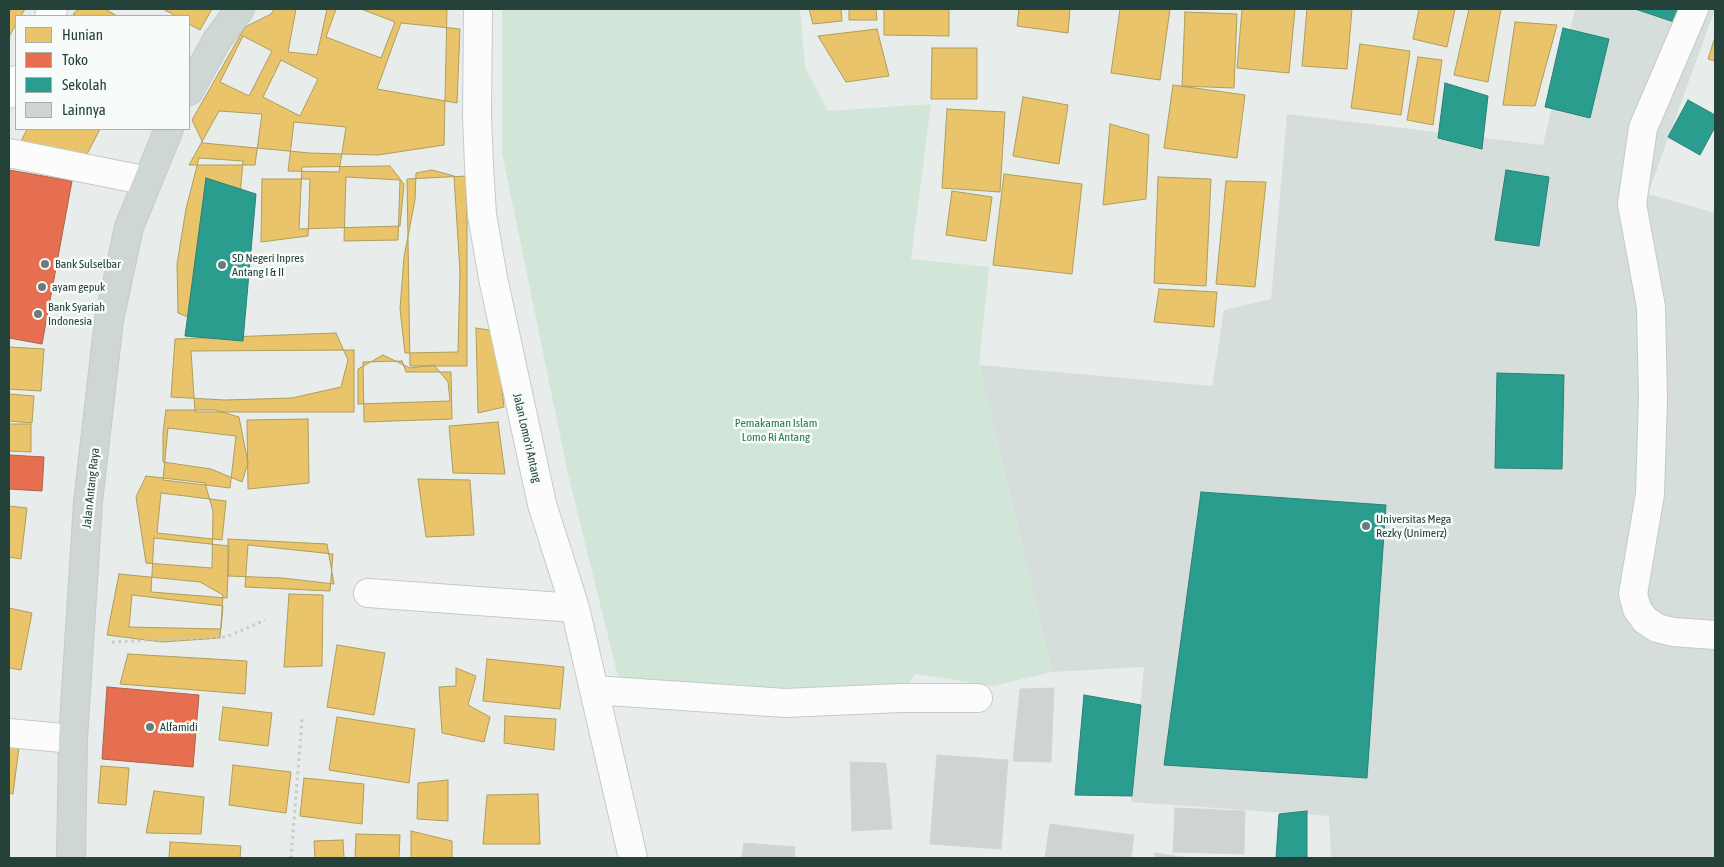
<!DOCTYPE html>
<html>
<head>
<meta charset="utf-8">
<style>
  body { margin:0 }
  #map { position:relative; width:1724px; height:867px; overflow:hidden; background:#e8edeb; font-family:"Asap Condensed",sans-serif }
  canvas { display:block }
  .frame { position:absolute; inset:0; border:10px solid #24423a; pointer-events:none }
  .legend { position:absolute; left:15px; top:15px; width:175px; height:115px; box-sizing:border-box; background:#f7fbf9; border:1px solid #a3b1ad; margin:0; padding:6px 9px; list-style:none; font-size:15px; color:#24423a }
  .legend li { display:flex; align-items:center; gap:10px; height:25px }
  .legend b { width:25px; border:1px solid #a3b1ad }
</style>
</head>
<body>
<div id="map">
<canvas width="1724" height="867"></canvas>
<div class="frame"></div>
<ul class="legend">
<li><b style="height:14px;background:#e9c46a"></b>Hunian</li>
<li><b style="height:14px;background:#e76f51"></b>Toko</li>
<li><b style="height:14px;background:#2a9d8f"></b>Sekolah</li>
<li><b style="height:14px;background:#cfd4d2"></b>Lainnya</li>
</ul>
</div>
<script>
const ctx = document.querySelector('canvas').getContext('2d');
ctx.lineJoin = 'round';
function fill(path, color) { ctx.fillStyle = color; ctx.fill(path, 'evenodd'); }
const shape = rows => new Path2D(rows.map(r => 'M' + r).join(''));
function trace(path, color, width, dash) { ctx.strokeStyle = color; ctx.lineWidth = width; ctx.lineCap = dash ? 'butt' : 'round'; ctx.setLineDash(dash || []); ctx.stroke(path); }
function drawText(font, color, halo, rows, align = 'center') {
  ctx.font = font + ' "Asap Condensed",sans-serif'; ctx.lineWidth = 5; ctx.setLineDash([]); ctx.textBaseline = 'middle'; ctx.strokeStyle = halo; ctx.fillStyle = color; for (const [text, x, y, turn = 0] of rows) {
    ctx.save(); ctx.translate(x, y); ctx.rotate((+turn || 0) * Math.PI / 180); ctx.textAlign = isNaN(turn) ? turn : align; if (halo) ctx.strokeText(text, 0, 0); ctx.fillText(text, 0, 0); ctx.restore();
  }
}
fill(shape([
  [1575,9,1715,9,1648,194,1715,213,1715,858,1331,858,1329,816,1131,802,1144,667,1052,672,979,365,1212,386,1224,310,1271,299,1287,114,1543,145]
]), '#d6dedb');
fill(shape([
  [502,9,800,9,805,67,828,111,931,104,911,259,989,267,979,365,1052,672,993,686,916,674,890,705,621,689,568,474,502,153]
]), '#d1e6d8');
const homes = shape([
  [9,9,25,9,21,16,16,16,16,24,9,37,9,9],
  [79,9,105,9,117,16,77,16,73,14,79,9],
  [163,9,212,9,200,30,189,24,189,16,176,16,163,9],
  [274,9,447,9,444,145,378,155,310,153,203,143,192,120,245,27,271,14,274,9],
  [296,9,327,9,317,55,288,52,296,9],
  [336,9,361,9,395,22,381,58,326,37,336,9],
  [809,9,841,9,842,21,813,24,809,9],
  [849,9,876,9,877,20,849,20,849,9],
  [884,9,949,9,949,36,884,35,884,9],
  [1019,9,1070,9,1068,33,1017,26,1019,9],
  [1120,9,1170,9,1160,80,1111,73,1120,9],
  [1242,9,1295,9,1289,73,1237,68,1242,9],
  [1307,9,1352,9,1347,69,1302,66,1307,9],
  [1419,9,1455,9,1447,47,1413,39,1419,9],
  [1469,9,1501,9,1488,82,1454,75,1469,9],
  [1185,12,1237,14,1234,88,1182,86,1185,12],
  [1515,22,1557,25,1535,106,1503,105,1515,22],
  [401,23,460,29,457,103,377,89,401,23],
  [877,29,889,76,846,82,818,36,877,29],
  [243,36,272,51,249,96,220,82,243,36],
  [1715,37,1715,61,1708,59,1715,37],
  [1360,44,1410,51,1401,115,1351,108,1360,44],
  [932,48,977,48,977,99,931,99,932,48],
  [1418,57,1442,60,1433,125,1407,120,1418,57],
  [281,60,318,79,300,116,263,97,281,60],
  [1173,85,1245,95,1237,158,1164,148,1173,85],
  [1023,97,1068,105,1059,164,1013,156,1023,97],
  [947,109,1005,112,1000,192,942,188,947,109],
  [219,111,262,114,255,165,189,165,219,111],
  [294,122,346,127,339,172,288,171,294,122],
  [1110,124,1149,135,1146,199,1103,205,1110,124],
  [27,129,100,129,83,162,17,150,27,129],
  [199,158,243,161,237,233,224,324,195,320,178,313,177,264,186,209,199,158],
  [390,166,404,184,400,226,299,229,302,167,390,166],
  [432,170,454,176,460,272,458,352,405,353,400,309,404,257,415,200,416,173,432,170],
  [1004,174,1082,184,1072,274,993,265,1004,174],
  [467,176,467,366,410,366,407,179,467,176],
  [346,177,400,180,398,240,344,241,346,177],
  [1158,177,1211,179,1206,286,1154,283,1158,177],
  [262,179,310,179,308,236,261,242,262,179],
  [1226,181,1266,182,1255,287,1216,284,1226,181],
  [952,191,992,197,986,241,946,235,952,191],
  [1159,289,1217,292,1214,327,1154,322,1159,289],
  [476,328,495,331,504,407,478,413,476,328],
  [336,333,348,360,341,387,292,398,225,400,171,397,175,339,336,333],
  [9,347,44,349,41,391,9,389,9,347],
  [354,350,354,412,195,412,191,351,354,350],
  [383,355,410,368,434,365,448,382,450,401,358,404,358,369,383,355],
  [402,361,406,372,451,372,452,419,364,422,363,362,402,361],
  [9,394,34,396,32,423,9,421,9,394],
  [166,410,215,410,239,417,248,463,242,482,211,469,163,462,163,433,166,410],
  [308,419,309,483,248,489,247,420,308,419],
  [498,422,505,474,453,473,449,426,498,422],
  [9,424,31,424,31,452,9,451,9,424],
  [168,428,236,436,230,488,163,480,168,428],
  [146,476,205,483,213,511,212,568,146,563,136,497,146,476],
  [418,479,470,480,474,535,426,537,418,479],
  [161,493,226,501,222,540,157,533,161,493],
  [9,506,27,508,21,559,9,557,9,506],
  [154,538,229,546,227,598,151,592,154,538],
  [228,539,327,544,334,584,283,578,228,576,228,539],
  [248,545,333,554,330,591,245,587,248,545],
  [119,574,200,582,223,595,220,638,162,642,107,635,119,574],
  [289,594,323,595,322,666,284,667,289,594],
  [132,595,223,606,221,629,129,627,132,595],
  [9,608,32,613,21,670,9,668,9,608],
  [337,645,385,653,374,715,327,707,337,645],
  [128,654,247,661,245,694,120,684,128,654],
  [487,659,564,667,560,709,483,701,487,659],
  [456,668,476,676,468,705,490,717,484,742,442,733,439,687,456,686,456,668],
  [223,707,272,713,268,746,219,740,223,707],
  [505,716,556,719,554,750,504,743,505,716],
  [337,717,415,729,409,783,329,770,337,717],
  [9,746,19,747,13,794,9,793,9,746],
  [233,765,291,772,286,813,229,805,233,765],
  [101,766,129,768,126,805,98,803,101,766],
  [304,778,364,784,362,824,300,816,304,778],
  [448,780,448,821,417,819,418,783,448,780],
  [154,791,204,797,201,834,146,833,154,791],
  [538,794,540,844,483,844,487,795,538,794],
  [411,831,452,841,452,858,411,858,411,831],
  [356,834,400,835,399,858,355,858,356,834],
  [343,840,344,858,315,858,314,841,343,840],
  [170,842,241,846,240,858,169,858,170,842]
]);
fill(homes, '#e9c46a');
trace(homes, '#ae9d5c', 1);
const shops = shape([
  [9,170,72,181,42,344,9,338,9,170],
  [9,455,44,457,42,491,9,489,9,455],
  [107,687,199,695,193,767,102,759,107,687]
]);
fill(shops, '#e76f51');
trace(shops, '#ac624a', 1);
const schools = shape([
  [1635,9,1678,9,1674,22,1635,9],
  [1563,28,1609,39,1590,118,1545,107,1563,28],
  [1445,83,1488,96,1482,149,1438,138,1445,83],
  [1688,100,1715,115,1715,127,1700,155,1668,137,1688,100],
  [1506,170,1549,177,1539,246,1495,240,1506,170],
  [206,178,256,194,243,341,185,336,206,178],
  [1497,373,1564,375,1562,469,1495,468,1497,373],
  [1201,492,1386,505,1367,778,1164,765,1201,492],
  [1084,695,1141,705,1132,796,1075,795,1084,695],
  [1307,811,1307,857,1276,858,1279,814,1307,811]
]);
fill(schools, '#2a9d8f');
trace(schools, '#288276', 1);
const building = shape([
  [1054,688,1051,762,1013,761,1020,689,1054,688],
  [937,755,1008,760,1001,849,930,844,937,755],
  [850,762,886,763,892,829,852,831,850,762],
  [1175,808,1245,811,1244,854,1173,852,1175,808],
  [1050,824,1134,835,1131,858,1045,858,1050,824],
  [744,843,795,847,794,858,742,858,744,843],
  [1155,853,1190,858,1154,858,1155,853]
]);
fill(building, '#cfd4d2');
trace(building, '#d1d6d4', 1);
const minor = shape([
  [478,9,477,116,479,166,482,215,493,278,542,504,575,608,633,858],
  [1694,9,1643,128,1632,204,1651,307,1653,398,1650,494,1633,594,1637,609,1645,620,1657,628,1673,632,1715,635],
  [49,16,53,9],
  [9,94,16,80],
  [9,153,148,181],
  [368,593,575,608],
  [594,690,785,703,901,698,978,698],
  [9,733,73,739]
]);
const major = shape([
  [189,91,217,40,240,9],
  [71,858,73,739,88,502,109,320,129,227,169,129]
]);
trace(minor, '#c5cac8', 30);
trace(major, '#c3ccc9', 30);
trace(shape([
  [112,642,226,637,265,620],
  [291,858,302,719]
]), '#c3ccca', 3, [2.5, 4]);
trace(minor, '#fcfcfc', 28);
trace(major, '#cfd7d5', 28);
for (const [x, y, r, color] of [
  [45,264,5,"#697e78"],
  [222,265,5,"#697e78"],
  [42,287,5,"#697e78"],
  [38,314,5,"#697e78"],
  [1366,526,5,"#697e78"],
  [150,727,5,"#697e78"]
]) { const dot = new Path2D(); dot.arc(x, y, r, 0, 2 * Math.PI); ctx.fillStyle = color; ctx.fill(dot); trace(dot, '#f7fbf9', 2); }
drawText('12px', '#24423a', '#f7fbf9', [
  ["SD Negeri Inpres",232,258],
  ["Antang I & II",232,272],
  ["Bank Sulselbar",55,264],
  ["ayam gepuk",52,287],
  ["Bank Syariah",48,307],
  ["Indonesia",48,321],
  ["Universitas Mega",1376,519],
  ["Rezky (Unimerz)",1376,533],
  ["Alfamidi",160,727]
], 'left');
drawText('12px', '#2d7a4b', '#f7fbf9', [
  ["Pemakaman Islam",776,423],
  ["Lomo Ri Antang",776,437]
]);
drawText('12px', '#24423a', '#f7fbf9', [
  ["Jalan Lomo'ri Antang",527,438,77],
  ["Jalan Antang Raya",91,488,-84]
]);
</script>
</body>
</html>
